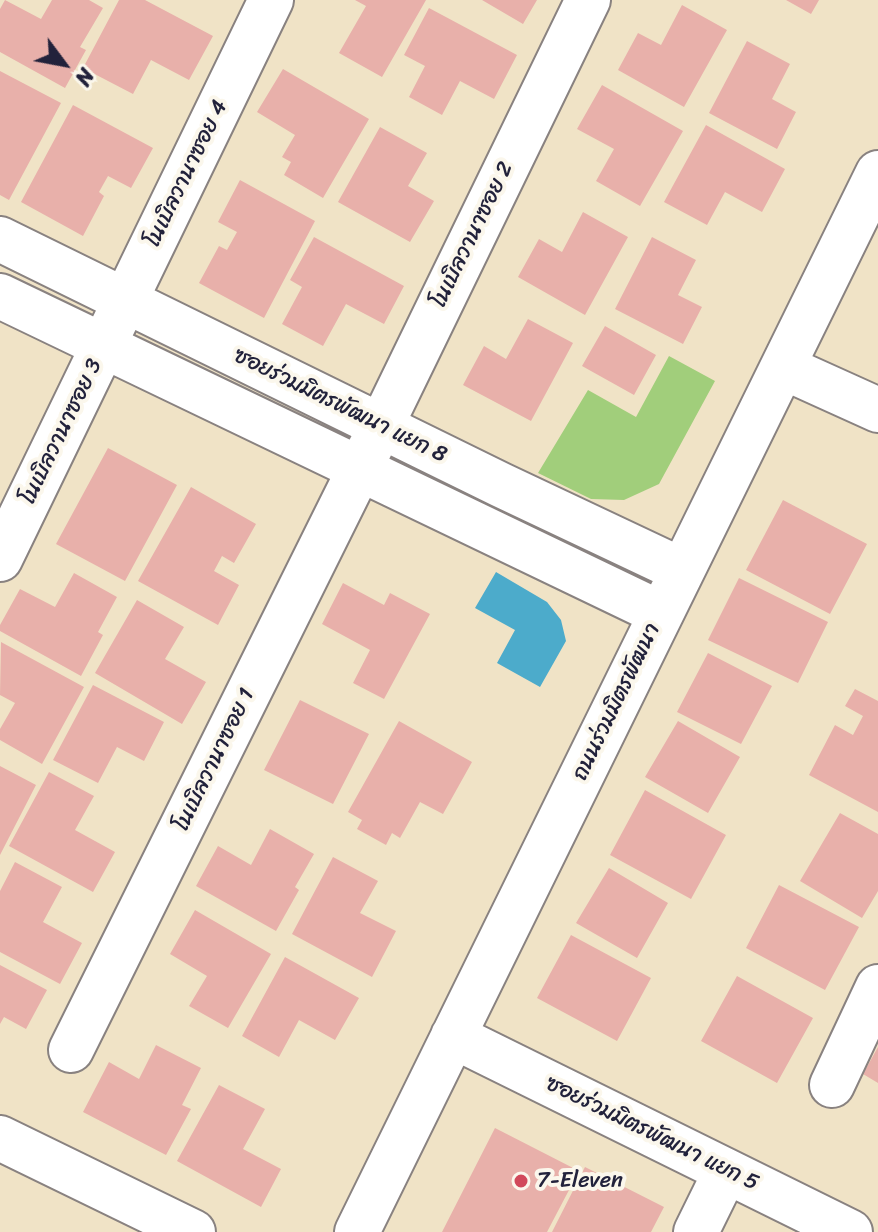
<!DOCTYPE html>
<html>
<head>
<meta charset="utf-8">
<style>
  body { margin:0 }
  #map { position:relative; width:878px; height:1232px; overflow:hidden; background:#f0e3c6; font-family:Sriracha,sans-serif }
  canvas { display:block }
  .north { position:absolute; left:24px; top:24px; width:80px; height:80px; -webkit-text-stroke:6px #fbf7ec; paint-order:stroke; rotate:122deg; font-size:22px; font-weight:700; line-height:32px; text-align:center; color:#22223b }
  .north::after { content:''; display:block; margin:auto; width:28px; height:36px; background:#22223b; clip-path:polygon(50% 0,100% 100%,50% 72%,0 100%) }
</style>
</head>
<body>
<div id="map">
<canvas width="878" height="1232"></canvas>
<div class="north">N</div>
</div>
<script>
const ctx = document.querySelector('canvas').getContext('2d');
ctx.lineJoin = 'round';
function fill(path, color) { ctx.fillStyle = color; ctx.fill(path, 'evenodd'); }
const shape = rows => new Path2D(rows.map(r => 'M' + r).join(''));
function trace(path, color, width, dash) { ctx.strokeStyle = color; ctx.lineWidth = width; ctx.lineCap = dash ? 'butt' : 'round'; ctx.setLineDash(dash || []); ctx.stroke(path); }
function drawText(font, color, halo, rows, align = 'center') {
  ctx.font = font + ' Sriracha,"Playpen Sans Thai",sans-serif'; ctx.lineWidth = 8; ctx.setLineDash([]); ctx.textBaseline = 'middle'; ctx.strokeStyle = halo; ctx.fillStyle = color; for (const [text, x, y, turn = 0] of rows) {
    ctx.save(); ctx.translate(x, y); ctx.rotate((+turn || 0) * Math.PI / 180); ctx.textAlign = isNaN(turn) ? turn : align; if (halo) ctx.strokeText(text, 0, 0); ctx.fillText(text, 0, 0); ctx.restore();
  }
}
fill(shape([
  [669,356,715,381,659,484,624,500,591,499,538,473,588,390,636,417]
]), '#a1ce7b');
fill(shape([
  [496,572,547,602,561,620,566,641,540,687,497,663,515,630,475,608]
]), '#4cabcb');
fill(shape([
  [5,0,41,19,52,0,89,0,103,8,80,47,86,50,65,88,0,52,0,9],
  [119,0,145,0,213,36,189,80,151,60,133,94,83,68],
  [355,0,426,0,382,77,339,53,366,6],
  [482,0,537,0,523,24],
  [786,0,819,0,811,14],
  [682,5,727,30,684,107,618,70,638,33,661,45],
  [429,8,517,55,494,99,460,81,442,115,409,97,425,66,404,55],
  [747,41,790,64,772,99,796,112,777,149,709,113],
  [283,69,369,119,323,198,284,175,291,162,282,157,295,135,257,112],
  [0,71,61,103,9,200,0,195],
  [602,85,683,131,640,206,596,181,614,149,577,129],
  [73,105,153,148,131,188,108,176,99,192,104,196,83,236,21,202],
  [706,125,785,169,762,212,725,192,707,225,664,202],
  [380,127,427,153,408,186,434,201,410,242,338,202],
  [240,180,315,221,264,318,199,283,219,246,227,250,237,232,218,222],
  [583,212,628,237,585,315,518,277,539,239,562,252],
  [314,237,404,286,384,324,346,304,323,346,282,324,302,287,290,280],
  [652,237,696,260,678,295,702,307,683,344,615,309],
  [528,319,573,343,531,421,463,385,484,346,506,359],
  [605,326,656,355,634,395,582,366],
  [108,448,177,485,125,581,56,544],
  [191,487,256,524,234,563,222,556,214,571,239,585,218,625,138,581],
  [783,500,867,544,830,614,746,570],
  [74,573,117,597,98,632,103,635,81,676,0,631,0,625,20,589,55,607],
  [739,578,828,622,798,683,708,640],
  [343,583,384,605,390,593,430,614,384,699,353,683,370,650,322,624],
  [137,600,184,627,165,659,206,682,182,724,95,673],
  [1,642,84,687,42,764,0,740,0,729,15,703,0,695],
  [708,653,772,686,741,744,677,712],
  [93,685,164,722,144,761,117,747,98,783,53,760],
  [855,689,878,701,878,812,809,775,835,725,853,735,863,716,845,706],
  [300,700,369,734,333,804,264,770],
  [399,721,472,762,443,814,420,802,400,838,392,833,386,845,357,829,362,820,348,812],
  [678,721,740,757,708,813,645,777],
  [0,766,36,785,0,855],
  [49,772,94,796,75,830,115,852,93,892,9,846],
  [645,790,726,835,691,899,610,855],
  [840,813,878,834,878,891,862,918,800,881],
  [270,829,314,854,295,887,299,890,276,931,196,886,218,846,251,865],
  [333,857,378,881,360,913,396,931,372,977,292,934],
  [15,862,62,887,43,922,82,943,60,984,0,952,0,891],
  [609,868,668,903,637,958,576,923],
  [779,885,859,927,825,990,746,948],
  [195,910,271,954,228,1028,189,1006,207,976,170,954],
  [571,935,651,978,617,1041,537,998],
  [285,957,359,998,335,1040,299,1020,279,1057,242,1036],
  [0,965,47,990,26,1029,4,1017,0,1024],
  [737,976,813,1018,777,1083,701,1041],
  [156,1045,201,1068,182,1105,191,1109,166,1155,83,1112,109,1062,139,1079],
  [878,1047,878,1083,863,1074],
  [219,1085,265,1109,243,1149,281,1169,261,1207,177,1161],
  [495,1128,579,1171,547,1232,442,1232],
  [585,1167,664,1207,651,1232,552,1232]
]), '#e8b0aa');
const minor = shape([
  [0,239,501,485,681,570],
  [0,296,660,613],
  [783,367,878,410],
  [0,559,271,0],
  [453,1036,850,1232],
  [71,1050,381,426,588,0],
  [832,1085,878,987],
  [0,1138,193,1232],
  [357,1232,878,173],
  [696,1232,726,1171]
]);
trace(minor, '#898280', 48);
trace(minor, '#fff', 44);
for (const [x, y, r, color] of [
  [521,1181,8,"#d1495b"]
]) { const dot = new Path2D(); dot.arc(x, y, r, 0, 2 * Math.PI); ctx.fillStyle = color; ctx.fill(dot); trace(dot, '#fbf7ec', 3); }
drawText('22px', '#22223b', '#fbf7ec', [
  ["โนเบิลวานาซอย 4",187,174,-64],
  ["โนเบิลวานาซอย 2",473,235,-64],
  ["ซอยร่วมมิตรพัฒนา แยก 8",340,406,26],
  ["โนเบิลวานาซอย 3",62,432,-64],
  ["ถนนร่วมมิตรพัฒนา",617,702,-64],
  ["โนเบิลวานาซอย 1",215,760,-64],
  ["ซอยร่วมมิตรพัฒนา แยก 5",652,1134,26]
]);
drawText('22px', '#22223b', '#fbf7ec', [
  ["7-Eleven",537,1181]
], 'left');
</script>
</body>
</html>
